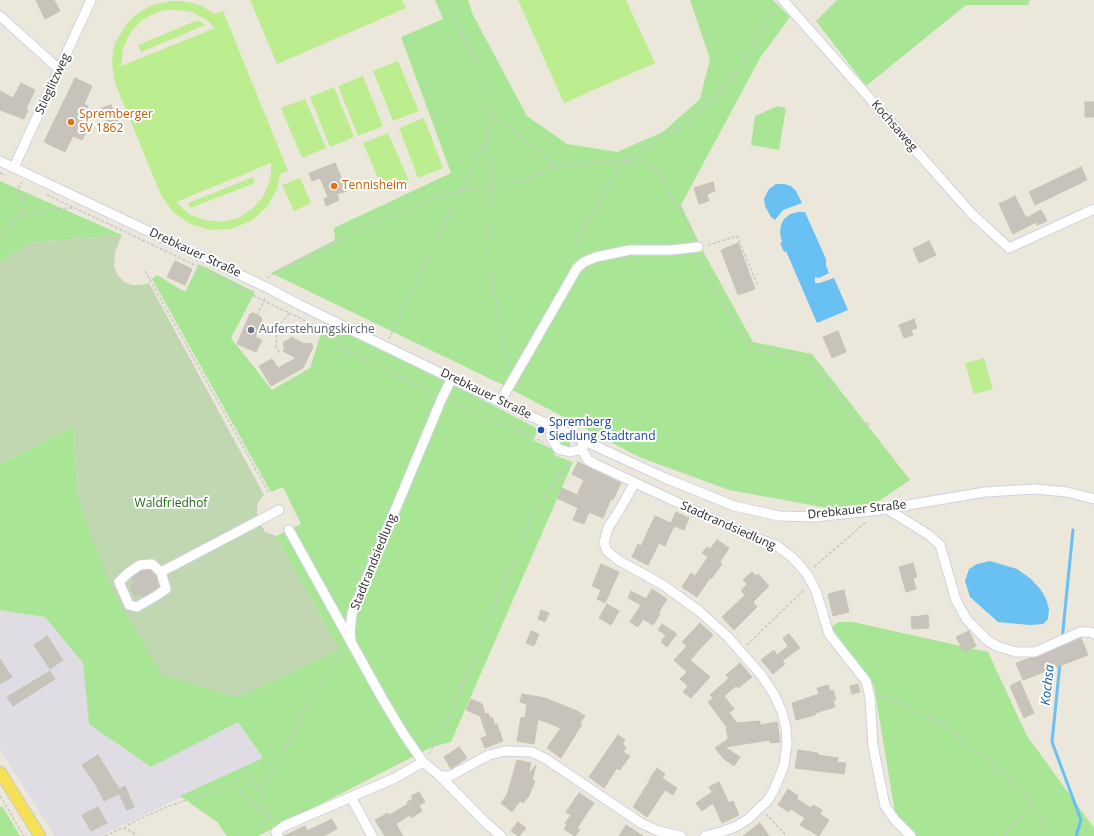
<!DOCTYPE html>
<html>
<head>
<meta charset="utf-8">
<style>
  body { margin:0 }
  canvas { display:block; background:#ece7db }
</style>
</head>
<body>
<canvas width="1094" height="836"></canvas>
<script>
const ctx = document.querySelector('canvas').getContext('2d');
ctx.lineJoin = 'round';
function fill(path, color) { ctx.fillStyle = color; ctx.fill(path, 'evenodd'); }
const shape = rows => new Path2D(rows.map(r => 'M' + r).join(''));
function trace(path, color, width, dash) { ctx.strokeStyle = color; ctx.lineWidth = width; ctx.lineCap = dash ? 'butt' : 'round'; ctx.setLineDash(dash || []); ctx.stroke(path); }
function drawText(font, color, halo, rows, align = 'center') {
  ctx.font = font + ' "Open Sans",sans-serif'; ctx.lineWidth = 4; ctx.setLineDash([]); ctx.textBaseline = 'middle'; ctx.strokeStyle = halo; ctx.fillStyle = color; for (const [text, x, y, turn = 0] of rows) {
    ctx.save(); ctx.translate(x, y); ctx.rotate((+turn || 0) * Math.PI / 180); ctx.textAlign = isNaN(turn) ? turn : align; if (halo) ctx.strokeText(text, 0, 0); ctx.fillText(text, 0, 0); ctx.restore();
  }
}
fill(shape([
  [0,610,45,617,83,662,89,724,238,722,263,758,100,836,55,836,0,750]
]), '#dfdce4');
fill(shape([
  [435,0,468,0,473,15,527,116,567,144,617,152,663,132,700,99,710,59,690,0,773,0,790,17,760,58,681,205,705,255,753,342,812,354,910,480,875,504,833,509,729,490,639,457,503,385,271,273,335,240,334,228,451,173,401,37,443,19],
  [837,0,1030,0,1028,5,966,5,866,86,816,21],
  [778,106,786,108,779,150,751,145,755,116],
  [0,181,122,235,33,242,0,262],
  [199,264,255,292,231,338,272,390,310,368,326,318,538,429,533,440,555,450,554,455,573,462,451,742,432,747,258,836,227,836,217,822,180,796,263,758,238,722,151,767,89,724,83,663,45,617,0,610,0,464,73,427,78,497,340,650,276,536,301,524,283,487,271,492,152,279,157,275,185,292],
  [559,434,569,439,570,445,569,447,566,447,562,445],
  [839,622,853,622,988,652,1027,736,1094,828,1094,836,915,836,896,819,874,686,831,627],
  [2,806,20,836,0,836,0,807]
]), '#a8e695');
fill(shape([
  [122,235,115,252,114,266,117,274,124,282,132,285,141,285,149,283,264,495,260,499,257,506,257,513,261,525,265,532,276,536,340,650,238,698,162,675,111,588,94,544,78,497,73,427,0,464,0,262,33,242]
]), '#c0d7b1');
fill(shape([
  [250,0,402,0,406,8,277,64],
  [518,0,626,0,655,63,564,103],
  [171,1,182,1,192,3,202,6,214,14,223,11,288,171,280,174,277,189,267,207,251,221,231,229,210,230,190,224,173,212,161,195,115,83,112,64,113,52,115,43,126,25,133,17,150,6,161,3],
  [166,10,175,10,192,12,207,20,215,28,121,66,123,49,130,33,142,20,158,12],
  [271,163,271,173,269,182,263,197,252,209,238,218,222,222,205,220,189,214,176,202],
  [198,20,205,25,141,52,138,45],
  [398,61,419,111,393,121,373,71],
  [363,76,383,126,358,136,338,86],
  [334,87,354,137,330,147,310,97],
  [305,99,326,148,302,158,281,108],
  [424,118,443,168,418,178,399,128],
  [388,133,409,181,384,192,363,143],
  [253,177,255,183,190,208,188,203],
  [300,178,311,203,294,211,282,185],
  [984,358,993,389,974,394,965,363]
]), '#bcee90');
fill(shape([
  [776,184,784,184,791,186,796,191,802,203,783,210,775,220,771,217,765,206,764,199,769,189],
  [798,212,805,212,826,259,826,265,829,273,819,278,815,277,815,283,819,283,834,278,848,310,817,323,786,251,784,252,780,243,782,242,780,233,781,225,784,219,790,214],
  [990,561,1017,569,1031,579,1041,590,1046,599,1049,609,1048,619,1043,624,1030,625,998,622,970,597,965,581,969,569,977,564]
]), '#69c1f3');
trace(shape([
  [1061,650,1073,530],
  [1060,663,1052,742,1081,820,1076,836]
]), '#69c1f3', 3);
const building = shape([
  [36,0,54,0,60,11,45,19,36,0],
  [75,78,92,86,84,104,88,106,78,128,86,132,82,140,73,136,65,152,44,142,75,78],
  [21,83,35,90,26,109,28,110,24,119,0,110,0,91,13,98,21,83],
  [1085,102,1094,102,1094,117,1085,117,1085,102],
  [111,105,118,121,108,125,102,108,111,105],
  [335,163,347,191,337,194,339,200,326,206,324,199,328,197,320,178,312,181,309,173,335,163],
  [1081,167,1087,180,1035,205,1029,192,1081,167],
  [713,182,715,191,707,194,709,201,699,204,694,188,713,182],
  [1015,196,1026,218,1041,210,1047,221,1037,225,1036,222,1013,234,999,204,1015,196],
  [929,241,936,255,919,263,913,249,929,241],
  [738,243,755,289,738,295,721,250,738,243],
  [175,261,192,269,185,285,167,277,175,261],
  [253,313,261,317,262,321,255,337,262,340,256,352,237,344,250,314,253,313],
  [914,319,917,328,911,330,913,335,904,338,899,325,914,319],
  [838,331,846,352,832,358,823,337,838,331],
  [291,337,305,344,311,343,313,347,303,368,271,386,259,366,272,359,278,368,296,358,283,351,285,349,283,345,284,342,290,339,291,337],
  [578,462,621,483,613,500,611,499,603,518,589,512,584,524,573,520,578,508,557,498,562,488,577,495,584,480,572,474,578,462],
  [676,512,689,518,684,530,674,526,665,546,659,543,648,565,632,557,638,544,641,546,655,516,671,523,676,512],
  [717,540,729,548,720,562,722,564,711,579,710,578,697,597,682,587,691,573,695,576,708,557,702,553,707,547,710,549,717,540],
  [913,563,917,577,913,578,916,589,906,592,899,567,913,563],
  [601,564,619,572,605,603,597,599,601,590,592,586,601,564],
  [150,570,156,577,159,587,142,597,140,593,135,596,130,586,135,582,132,577,142,571,150,570],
  [752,572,756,576,758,574,769,586,753,602,757,607,734,630,722,617,745,595,741,591,747,584,743,580,752,572],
  [652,589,667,599,659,612,660,614,653,625,643,619,638,627,630,622,641,605,628,598,631,591,646,599,652,589],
  [844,590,849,612,833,616,828,594,844,590],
  [607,604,619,611,611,625,599,618,607,604],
  [541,610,549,613,545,622,538,619,541,610],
  [928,615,929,628,912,629,911,617,928,615],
  [700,623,713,635,690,660,710,677,691,698,683,692,688,686,680,679,687,672,674,660,687,646,682,642,700,623],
  [662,624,677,634,667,647,661,642,666,635,658,630,662,624],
  [531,631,539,634,534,646,526,643,531,631],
  [969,631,976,646,964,652,956,637,969,631],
  [789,634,800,648,782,661,785,664,773,674,761,660,774,650,777,655,788,646,783,638,789,634],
  [47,636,63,660,50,669,34,645,47,636],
  [1081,638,1088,655,1023,680,1016,663,1030,658,1037,657,1081,638],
  [0,659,12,677,0,684,0,659],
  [740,663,752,677,738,688,736,686,724,696,734,709,729,713,737,723,760,721,760,725,777,722,780,742,770,743,770,740,725,747,740,757,734,766,724,759,715,748,728,739,726,726,708,702,713,698,710,695,729,678,726,675,740,663],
  [50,671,55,679,13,706,7,697,50,671],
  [1020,681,1034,713,1024,718,1010,686,1020,681],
  [858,684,860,692,852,694,850,686,858,684],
  [828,685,830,691,833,690,836,700,833,700,835,707,815,713,815,715,796,720,792,703,819,694,817,688,828,685],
  [522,694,545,698,577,711,585,716,580,723,582,724,561,758,547,748,561,728,538,719,534,744,517,741,521,717,525,718,527,704,520,702,522,694],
  [471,699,482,704,485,714,488,713,490,718,492,717,495,725,497,724,503,741,485,748,481,738,487,736,480,716,466,710,471,699],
  [618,735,625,740,622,744,626,747,623,752,630,756,620,770,617,768,604,788,589,777,618,735],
  [459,747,467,758,451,769,444,757,459,747],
  [798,750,818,753,818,755,838,758,837,762,846,763,844,774,795,768,798,750],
  [98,755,119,789,125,786,134,807,127,810,119,794,104,801,97,787,82,765,98,755],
  [517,760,531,763,528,775,536,765,532,781,535,781,529,796,523,803,520,801,512,812,501,803,507,795,517,760],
  [657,768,665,774,662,778,677,788,673,795,665,790,647,817,633,807,650,780,649,780,657,768],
  [719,782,729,803,733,801,739,815,722,823,713,803,702,811,696,803,712,792,709,787,719,782],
  [788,789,798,796,797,799,811,808,813,805,822,810,820,814,829,820,819,836,800,825,805,818,791,809,789,812,778,805,788,789],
  [419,792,425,802,419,805,422,811,411,818,410,815,396,824,403,836,385,836,375,820,388,813,389,815,408,804,407,802,413,799,411,796,419,792],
  [579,793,594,803,577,828,580,830,575,836,564,829,567,825,565,823,571,815,566,812,579,793],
  [98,807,107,823,91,831,82,815,98,807],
  [332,819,337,829,323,836,284,836,305,826,307,831,332,819],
  [518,822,526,828,519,836,511,831,518,822],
  [760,823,769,836,743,836,760,823],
  [626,825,643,836,619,836,626,825]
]);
fill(building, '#c8c3ba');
trace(building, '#c8c3b4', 1);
const minor = shape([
  [783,0,972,214,1009,248,1094,209],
  [0,16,60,70],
  [0,161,270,289,298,304,500,402,665,478,734,506,779,516,815,517,879,510,985,492,1035,489,1067,492,1094,499],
  [14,167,91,0],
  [500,402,577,268,584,262,596,257,630,250,671,250,698,247],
  [553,426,551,431,551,437,558,449,570,452,582,449],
  [585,441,582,446,583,451,588,460,595,464,747,535,776,545,793,558,807,574,816,591,829,634,866,681,870,697,873,746,885,806,895,820,911,836],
  [634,484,620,509,608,528,604,542,607,551,618,560,663,585,699,611,728,637,762,676,775,696,782,712,786,728,787,743,784,765,774,790,768,800,748,819,737,826,721,832,705,836],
  [887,509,929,535,940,545,956,600,967,620,988,641,999,647,1016,652,1035,652,1080,632,1090,632,1094,634],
  [289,530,382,698,403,733,423,762,440,776,485,822,501,836],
  [161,572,166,589,159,594,137,607,129,605,119,582,128,573,140,565,152,564,161,572,279,510],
  [351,640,350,631,352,613,442,398,452,378],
  [440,776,450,776,489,755,505,751,532,752,546,759,641,823,658,831,681,836],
  [351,797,372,836],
  [278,836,276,832,284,826,395,778,423,762]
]);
const major = shape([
  [0,772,40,836]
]);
trace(minor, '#d0d2e3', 11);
trace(major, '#c8c8c8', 13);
trace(shape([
  [449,0,487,94,491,188,487,255,509,368],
  [488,109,556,167],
  [0,173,6,175],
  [47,195,199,267],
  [20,216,51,209,73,208],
  [0,237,20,216,24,202,17,190,22,182],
  [708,245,737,236,757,284],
  [698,256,698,261,751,349,798,357,803,362,813,365,832,389,844,408,851,416,861,424,870,424],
  [566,262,585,227,623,161,689,123,736,74,776,5],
  [205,269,264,301,325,330,342,349,433,394],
  [145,271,269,493],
  [267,278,276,272,353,233,434,198,472,188,491,188,524,179,556,167,590,163,643,162,657,171,676,202,696,239],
  [257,315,266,297],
  [389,339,461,191,488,138],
  [279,352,276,347,277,332,280,324,290,313],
  [450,401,543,442],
  [814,567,867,521],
  [747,645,805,589],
  [878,697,887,697,944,725,1011,779,1033,803,1050,836],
  [429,754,449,718,533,514,569,461],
  [243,768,262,793,272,821],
  [262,793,276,763,286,749,303,711,315,697,318,690,345,650],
  [0,796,24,836],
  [766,814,787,836],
  [124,828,131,823,169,806,228,786,234,788,256,805,272,821],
  [105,836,120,829,124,828,133,832,136,836],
  [1004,836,1033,803]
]), '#c8c8c8', 1.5, [3, 2]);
trace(minor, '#fff', 9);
trace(major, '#f6e156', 11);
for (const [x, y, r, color] of [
  [71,122,4,"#e8710a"],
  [334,186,4,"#e8710a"],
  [251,330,4,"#6b7280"],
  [541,430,4,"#1a4fb4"]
]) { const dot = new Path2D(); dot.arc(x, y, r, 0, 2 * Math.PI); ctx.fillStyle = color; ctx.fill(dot); trace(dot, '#fff', 1.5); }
drawText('12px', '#2a2a2a', '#fff', [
  ["Stieglitzweg",53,84,-65],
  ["Kochsaweg",894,126,49],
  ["Drebkauer Straße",195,253,25],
  ["Drebkauer Straße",486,394,26],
  ["Drebkauer Straße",857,510,-6],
  ["Stadtrandsiedlung",728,526,24],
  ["Stadtrandsiedlung",374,562,-68]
]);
drawText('12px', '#c56008', '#fff', [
  ["Spremberger",79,115],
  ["SV 1862",79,129],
  ["Tennisheim",342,186]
], 'left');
drawText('12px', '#5b616d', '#fff', [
  ["Auferstehungskirche",259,330]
], 'left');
drawText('12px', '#164399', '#fff', [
  ["Spremberg",549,423],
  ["Siedlung Stadtrand",549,437]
], 'left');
drawText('12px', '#1f6a17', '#fff', [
  ["Waldfriedhof",171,504]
]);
drawText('italic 13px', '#085ca0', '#fff', [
  ["Kochsa",1048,685,-84]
]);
</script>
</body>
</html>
